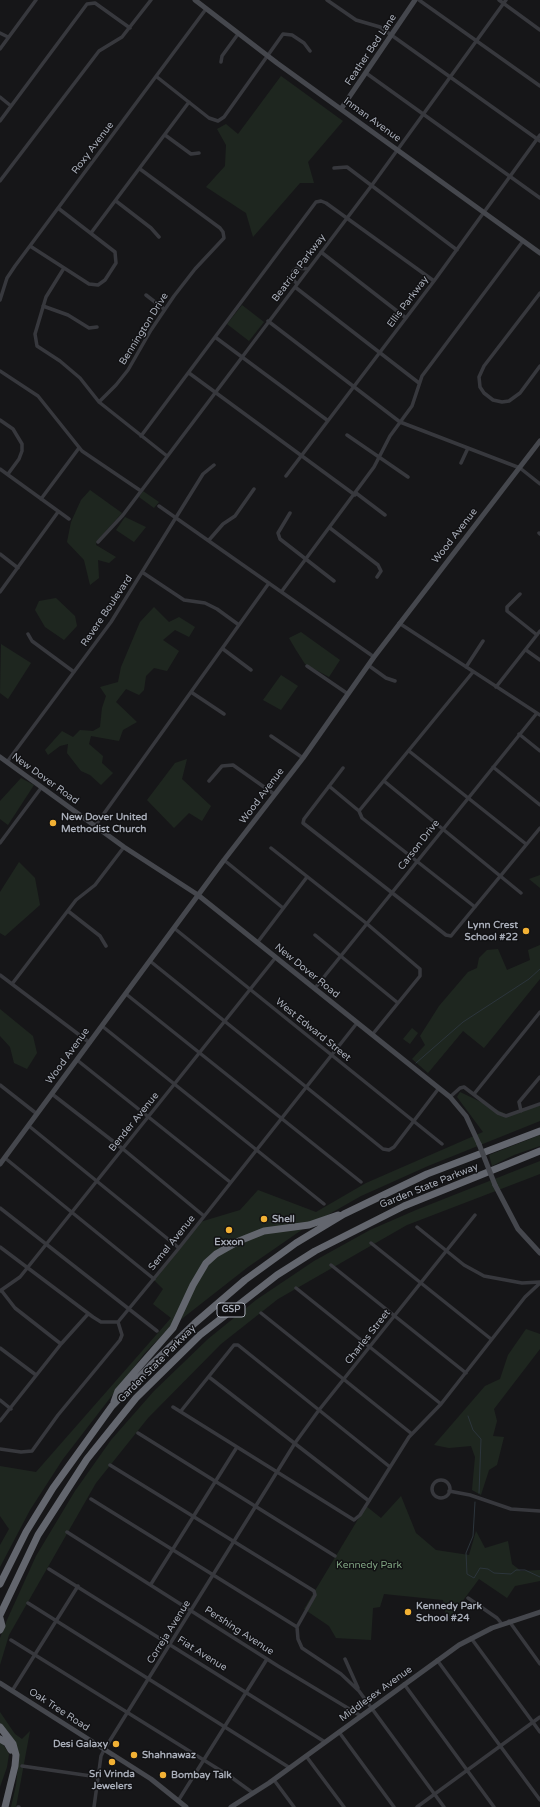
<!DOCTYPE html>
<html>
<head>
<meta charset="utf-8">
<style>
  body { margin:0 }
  canvas { display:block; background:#161618 }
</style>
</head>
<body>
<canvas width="540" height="1807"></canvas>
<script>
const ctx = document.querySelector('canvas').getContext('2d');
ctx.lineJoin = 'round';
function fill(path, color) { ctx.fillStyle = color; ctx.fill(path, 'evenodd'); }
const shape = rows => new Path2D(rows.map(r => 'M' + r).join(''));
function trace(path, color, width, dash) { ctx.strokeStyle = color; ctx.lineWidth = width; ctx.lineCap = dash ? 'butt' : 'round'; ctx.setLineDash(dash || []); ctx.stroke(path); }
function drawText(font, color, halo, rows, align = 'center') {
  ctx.font = font + ' "Varela Round",sans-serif'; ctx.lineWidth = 3; ctx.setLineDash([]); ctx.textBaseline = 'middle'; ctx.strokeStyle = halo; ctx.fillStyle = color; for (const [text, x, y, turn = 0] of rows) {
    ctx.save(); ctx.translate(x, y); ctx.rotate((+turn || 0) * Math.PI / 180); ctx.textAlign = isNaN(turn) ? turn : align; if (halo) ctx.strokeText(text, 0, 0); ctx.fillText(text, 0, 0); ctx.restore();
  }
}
fill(shape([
  [281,76,343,121,308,162,314,183,300,183,253,237,246,213,206,187,225,166,226,145,217,129,226,124,238,134],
  [242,305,264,322,249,341,227,324],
  [90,490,122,513,97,541,96,545,116,557,109,563,98,560,99,578,90,585,84,560,67,542,71,522,81,500],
  [143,491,159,502,154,508,139,497],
  [125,517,146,527,134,542,116,530],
  [56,598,75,616,77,626,64,640,45,627,35,610,39,601],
  [154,607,169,622,179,617,195,627,189,637,175,630,163,640,179,651,167,671,154,668,146,676,144,690,139,695,126,689,116,702,137,722,123,730,119,741,91,736,89,744,103,756,102,763,113,773,101,785,90,775,81,771,67,753,68,744,60,746,48,755,45,750,62,731,73,737,80,730,93,731,100,727,102,708,106,696,100,687,118,682,121,667,140,622],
  [301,632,340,660,329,677,305,664,296,650,289,638],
  [1,644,31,663,8,699,0,693],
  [281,675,298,686,281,710,263,700],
  [187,759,182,779,211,806,202,821,189,813,174,828,147,800,175,763],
  [21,778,34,785,8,825,0,819,0,801],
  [19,862,35,878,40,905,5,936,0,933,0,892],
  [540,875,540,888,529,879],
  [540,945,540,979,484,1048,463,1031,428,1073,412,1059,425,1045,420,1036,439,1006,468,972,477,968,479,958,487,950,498,949,507,970,530,960,528,950],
  [0,1009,33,1036,37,1053,27,1069,14,1063,10,1047,0,1036],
  [412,1028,418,1033,410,1044,403,1039],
  [460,1092,508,1115,540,1105,540,1121,428,1166,361,1196,303,1229,248,1267,165,1332,144,1354,63,1459,30,1510,0,1567,0,1545,9,1529,0,1516,0,1466,36,1472,171,1318,153,1304,163,1289,154,1280,200,1222,240,1210,258,1190,316,1212,366,1183,483,1132,457,1097],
  [540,1135,540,1146,514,1155,492,1166,489,1155],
  [540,1161,540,1174,407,1225,278,1299,221,1344,148,1418,96,1483,9,1635,0,1665,0,1638,7,1620,36,1556,75,1491,111,1440,154,1391,208,1339,256,1300,314,1261,370,1230,416,1210],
  [526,1329,540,1334,540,1349,494,1409,497,1421,493,1436,504,1437,497,1465,489,1470,481,1495,472,1490,475,1457,471,1446,449,1448,434,1445,485,1386,500,1379,508,1355],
  [401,1496,416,1533,436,1550,469,1555,476,1531,485,1548,508,1541,512,1564,521,1571,540,1570,540,1581,515,1586,507,1598,479,1579,447,1622,443,1600,384,1594,380,1607,373,1608,371,1640,336,1638,329,1626,304,1609,366,1506,381,1518],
  [0,1712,15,1734,22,1739,30,1731,16,1807,11,1807,16,1785,19,1758,13,1739,0,1723],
  [0,1742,3,1744,9,1754,7,1767,0,1787]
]), '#1e261f');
trace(shape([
  [416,1063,463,1022,529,979,540,969],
  [468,1416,473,1430,481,1439,479,1493],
  [475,1502,473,1536,466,1553,467,1574,474,1578,480,1568,488,1569,494,1573,511,1574,516,1570,525,1570,540,1577]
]), '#2c353c', 1);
trace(shape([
  [327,0,356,20,380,27,540,141],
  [419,0,540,86],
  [499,0,540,30],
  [0,33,8,37],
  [0,49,36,0],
  [221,62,222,56,238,34],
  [366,73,540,198],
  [157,77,209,118,218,121,224,117,283,34,292,35,304,43,310,51],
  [0,97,11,106],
  [0,121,87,4,95,3,130,28],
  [165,135,191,154,199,153],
  [334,168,347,167,457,250],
  [0,181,99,51,122,37,151,0],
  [116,201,151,228,159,237],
  [91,233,189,102],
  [30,246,89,284,98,285,105,280,116,263,115,252,58,208],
  [321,252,406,318],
  [64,268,46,297,35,334,37,346,60,361,80,378,99,402,167,456],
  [297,284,292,278,293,271,297,268,308,269],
  [295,287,419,383],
  [540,293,484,366,479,377,480,387,484,393,493,400,502,402,509,401,520,393,540,366],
  [146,295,164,309],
  [0,300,7,278,15,266,206,9],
  [43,306,68,315,89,328,97,327],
  [268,321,400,422,520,468,540,484],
  [215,337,327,420],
  [0,371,38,396,82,451,141,491],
  [189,373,355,495],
  [99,402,116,385,128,370,151,330,174,296,195,269,224,238,223,232,220,228,140,169],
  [0,420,13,429,22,444,22,451,19,459,8,474],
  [347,435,408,477],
  [141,436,316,202,321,201,326,203,434,281],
  [461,463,468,448],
  [0,469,69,519],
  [286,476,434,281,540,135],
  [356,493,385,515],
  [41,499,79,448],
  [159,506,374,657],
  [290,513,278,533,280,539,334,581],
  [330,528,378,565,381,571,377,577],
  [539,533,540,534],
  [209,540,223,524,235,516,254,489],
  [98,542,123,515,372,185,506,0],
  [0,554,18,568],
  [142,572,184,600,205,603,217,609,239,625],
  [282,591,374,467,390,436,412,406,422,376,523,241],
  [0,592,58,512],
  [520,594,507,607,507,611,537,635],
  [399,623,540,715],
  [28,634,32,641,74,672],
  [223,649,251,670],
  [526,650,540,660],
  [368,665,386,678,395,681],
  [307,666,348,694],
  [466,667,483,641],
  [496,687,540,631],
  [191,692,224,714],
  [519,734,540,751],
  [271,736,303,758],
  [409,751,526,844],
  [7,762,111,622,203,474,214,465],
  [493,767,540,805],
  [343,768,304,819,303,823,446,935,451,936,455,931,540,828],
  [209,781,222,766,233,765,274,794],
  [384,781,521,893],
  [329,786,359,811,362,818,475,907],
  [359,811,473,672],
  [95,826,269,583],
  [0,843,41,788],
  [271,848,366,923,420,969,420,976,372,1035],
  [224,860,283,908],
  [68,911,100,936,106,946],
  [174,928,442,1144],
  [315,935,398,1003],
  [257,943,307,877],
  [150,961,383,1149,389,1150,394,1147,439,1088],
  [0,975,90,1043],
  [12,984,76,900,95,885,124,847],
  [315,988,537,713],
  [126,994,361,1182],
  [102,1026,324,1204],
  [77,1060,230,1182],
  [0,1085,37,1114],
  [52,1094,123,1149,204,1216],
  [474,1094,540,1012],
  [450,1097,460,1088,464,1087,498,1113,506,1116,540,1104],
  [521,1111,519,1102,540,1077],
  [29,1126,179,1248],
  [5,1158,154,1279],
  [0,1208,157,1331],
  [417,1227,464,1265,484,1276,522,1283,540,1282],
  [371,1243,491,1339],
  [0,1247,93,1317,101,1322,118,1322],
  [331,1265,466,1373],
  [296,1288,441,1404],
  [1,1290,15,1308,61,1344],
  [0,1291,20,1277,276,957],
  [261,1313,412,1434],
  [118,1322,179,1248,357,1023],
  [0,1348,36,1375],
  [209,1377,369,1501],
  [0,1400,11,1409],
  [173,1407,354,1520,360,1515,409,1437,441,1404,525,1297,540,1283],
  [181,1411,234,1345,238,1345,390,1467],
  [0,1421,61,1344,88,1314],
  [138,1433,335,1556],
  [0,1449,21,1452,32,1451,58,1415,120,1340,122,1335,118,1322],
  [110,1465,314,1591,315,1595,297,1627,298,1639,302,1648,341,1674,359,1691,444,1807],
  '432 1489a9 9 0 1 1 18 0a9 9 0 1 1-18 0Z',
  [449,1491,470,1495,511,1509,540,1511],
  [91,1499,297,1627],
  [67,1532,278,1666,361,1716],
  [49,1569,325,1742],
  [151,1584,237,1447],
  [468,1598,497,1618,502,1624],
  [28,1603,290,1768],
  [509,1621,540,1664],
  [471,1638,540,1732],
  [11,1640,231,1777,253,1793],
  [345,1659,358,1688],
  [437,1660,540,1800],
  [404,1684,494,1807],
  [12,1691,78,1586],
  [339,1732,394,1807],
  [306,1756,344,1807],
  [22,1766,98,1777],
  [274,1780,294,1807],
  [178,1801,267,1659],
  [18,1807,19,1807],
  [94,1807,101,1756,104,1750,295,1443,319,1410,475,1215],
  [417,1807,540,1717]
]), '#37383d', 3.5);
trace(shape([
  [195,0,277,63,540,253],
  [341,109,415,0],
  [0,757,124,847,198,895,450,1097,466,1116,479,1144],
  [0,1164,224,860,303,758,374,657,540,441],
  [495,1185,518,1229,540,1253],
  [0,1683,151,1779,186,1807],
  [231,1807,269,1783,459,1645,492,1628,540,1612]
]), '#45474d', 5);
trace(shape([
  [114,1402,118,1391,173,1328,193,1285,206,1263,216,1254,239,1241,264,1231,309,1225,338,1215],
  [0,1584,26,1532,53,1488,112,1406,152,1364,195,1323,245,1280,296,1243,344,1214,427,1174,540,1131],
  [0,1615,38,1535,87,1459,136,1398,200,1335,277,1275,315,1251,404,1206,540,1151],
  [0,1618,2,1626,0,1630],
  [0,1727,13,1744,16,1755,15,1766,5,1807],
  [0,1739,7,1743,11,1750]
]), '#63666e', 7);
trace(shape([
  [479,1144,495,1185]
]), '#45474d', 5);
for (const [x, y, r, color] of [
  [53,823,4,"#f2b134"],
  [526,931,4,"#f2b134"],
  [264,1219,4,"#f2b134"],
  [229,1230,4,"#f2b134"],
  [408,1612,4,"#f2b134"],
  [116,1744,4,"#f2b134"],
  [134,1755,4,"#f2b134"],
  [112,1762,4,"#f2b134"],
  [163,1775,4,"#f2b134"]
]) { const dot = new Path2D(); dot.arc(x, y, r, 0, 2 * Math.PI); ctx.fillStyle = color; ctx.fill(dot); trace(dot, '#111113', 1.5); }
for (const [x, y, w] of [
  [231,1310,28]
]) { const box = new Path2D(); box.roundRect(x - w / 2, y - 7, w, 14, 3); ctx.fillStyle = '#111113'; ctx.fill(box); trace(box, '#a8adb8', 1); }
drawText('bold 9px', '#a8adb8', null, [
  ["GSP",231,1310]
]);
drawText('10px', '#a8adb8', '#111113', [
  ["Feather Bed Lane",371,50,-56],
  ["Inman Avenue",372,120,36],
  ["Roxy Avenue",93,148,-53],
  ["Beatrice Parkway",299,268,-53],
  ["Ellis Parkway",408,302,-53],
  ["Bennington Drive",144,329,-58],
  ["Wood Avenue",455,536,-52],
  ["Revere Boulevard",107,611,-56],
  ["New Dover Road",45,779,36],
  ["Wood Avenue",262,796,-53],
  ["Carson Drive",419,845,-52],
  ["New Dover Road",307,971,39],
  ["West Edward Street",313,1030,39],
  ["Wood Avenue",68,1056,-54],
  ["Bender Avenue",134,1122,-51],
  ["Garden State Parkway",429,1186,-22],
  ["Semel Avenue",172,1243,-51],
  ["Charles Street",368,1337,-52],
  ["Garden State Parkway",157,1364,-45],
  ["Pershing Avenue",239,1631,33],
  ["Correja Avenue",169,1632,-58],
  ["Fiat Avenue",202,1654,32],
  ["Middlesex Avenue",376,1694,-36],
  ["Oak Tree Road",59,1710,33]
]);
drawText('bold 10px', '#a8adb8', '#111113', [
  ["New Dover United",61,817],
  ["Methodist Church",61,829],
  ["Lynn Crest",518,925,"right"],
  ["School #22",518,937,"right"],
  ["Shell",272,1219],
  ["Exxon",229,1242,"center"],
  ["Kennedy Park",416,1606],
  ["School #24",416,1618],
  ["Desi Galaxy",108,1744,"right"],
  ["Shahnawaz",142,1755],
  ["Sri Vrinda",112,1774,"center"],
  ["Jewelers",112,1786,"center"],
  ["Bombay Talk",171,1775]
], 'left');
drawText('10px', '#7fa381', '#111113', [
  ["Kennedy Park",369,1565]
]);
</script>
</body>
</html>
